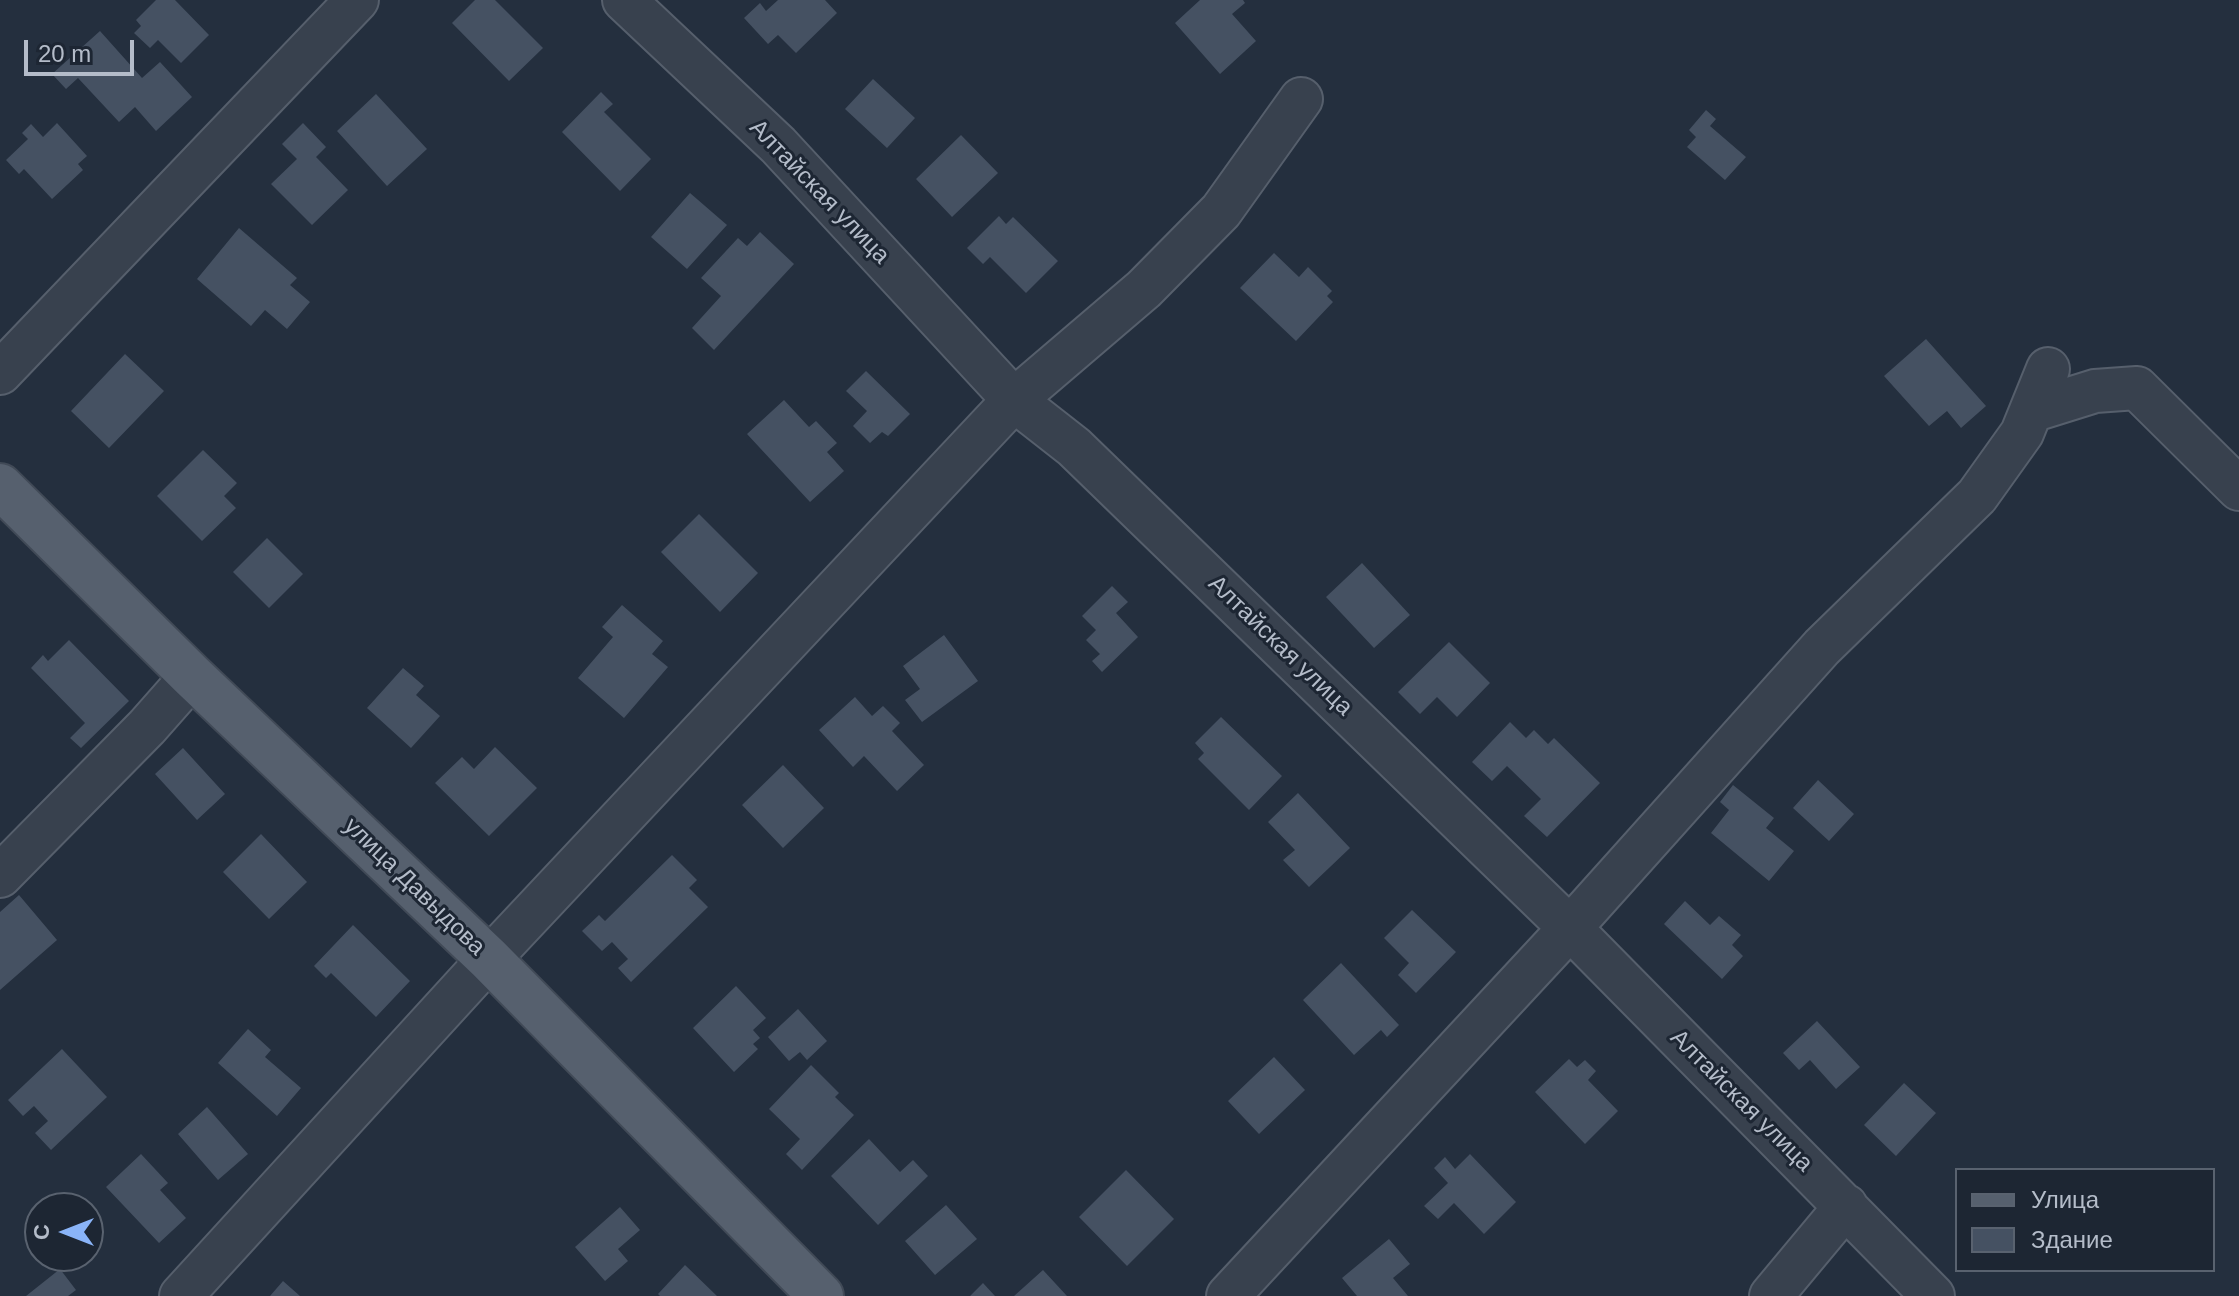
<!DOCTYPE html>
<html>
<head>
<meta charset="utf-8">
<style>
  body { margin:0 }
  #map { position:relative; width:2239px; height:1296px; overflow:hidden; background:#242f3e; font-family:Helvetica,sans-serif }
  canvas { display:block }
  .legend { position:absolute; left:1955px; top:1168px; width:260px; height:104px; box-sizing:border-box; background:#1d2633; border:2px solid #59626f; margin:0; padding:10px 14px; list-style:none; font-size:24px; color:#b4bcc9 }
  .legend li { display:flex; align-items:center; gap:16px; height:40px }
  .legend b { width:40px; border:2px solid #59626f }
  .north { position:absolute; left:24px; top:1192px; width:80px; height:80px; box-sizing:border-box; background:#1d2633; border:2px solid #59626f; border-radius:50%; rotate:270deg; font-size:22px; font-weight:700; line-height:32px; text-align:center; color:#b4bcc9 }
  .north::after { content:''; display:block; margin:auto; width:28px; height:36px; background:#8ab4f8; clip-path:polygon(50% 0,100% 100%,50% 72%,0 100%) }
  .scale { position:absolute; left:24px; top:40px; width:110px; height:36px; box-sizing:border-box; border:4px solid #b4bcc9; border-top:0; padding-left:10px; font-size:24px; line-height:28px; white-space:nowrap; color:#b4bcc9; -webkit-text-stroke:6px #1d2633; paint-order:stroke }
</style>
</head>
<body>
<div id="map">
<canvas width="2239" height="1296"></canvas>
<ul class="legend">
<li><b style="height:10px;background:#56606e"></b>Улица</li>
<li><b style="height:22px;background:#455162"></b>Здание</li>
</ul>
<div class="north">С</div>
<div class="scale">20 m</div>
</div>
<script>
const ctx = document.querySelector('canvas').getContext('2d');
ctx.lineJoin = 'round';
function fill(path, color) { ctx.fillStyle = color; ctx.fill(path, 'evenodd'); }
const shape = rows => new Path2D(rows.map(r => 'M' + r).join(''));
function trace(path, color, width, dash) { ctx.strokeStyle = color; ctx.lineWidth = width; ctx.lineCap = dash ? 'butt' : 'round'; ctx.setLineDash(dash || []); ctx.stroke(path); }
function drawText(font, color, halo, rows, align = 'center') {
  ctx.font = font + ' Helvetica,sans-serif'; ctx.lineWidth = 6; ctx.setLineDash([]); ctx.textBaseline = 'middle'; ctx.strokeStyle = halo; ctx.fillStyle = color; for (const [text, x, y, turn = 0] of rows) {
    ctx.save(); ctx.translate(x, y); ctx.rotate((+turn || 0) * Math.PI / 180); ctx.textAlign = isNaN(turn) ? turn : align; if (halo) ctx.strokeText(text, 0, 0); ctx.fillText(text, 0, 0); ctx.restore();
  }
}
fill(shape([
  [156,0,175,0,209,35,181,63,158,40,150,48,134,33,141,26,136,20],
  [475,0,495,0,543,48,509,81,452,23],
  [778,0,825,0,837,13,796,53,778,35,768,44,744,18,760,3,766,11],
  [1200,0,1243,0,1245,3,1232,14,1256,41,1220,74,1175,23],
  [100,31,142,78,160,62,192,97,156,131,135,107,119,122,78,78,66,89,52,74],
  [873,79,915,118,887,148,845,109],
  [601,92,613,104,604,112,651,159,620,191,562,132],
  [376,94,427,149,387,186,337,131],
  [1706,110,1716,119,1710,126,1746,157,1725,180,1687,147,1696,137,1689,130],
  [57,123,87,156,78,164,83,170,52,199,24,169,19,174,6,160,28,139,22,133,31,124,43,137],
  [303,123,326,147,316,157,348,190,312,225,271,184,297,159,282,144],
  [961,135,998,173,952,217,916,179],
  [690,193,727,225,687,269,651,237],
  [999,216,1006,224,1013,217,1058,261,1026,293,990,257,983,264,967,248],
  [239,228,297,278,290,285,310,302,287,329,265,310,251,326,197,279],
  [760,232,794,264,714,350,692,328,721,296,701,278,738,238,747,246],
  [1274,253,1299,277,1308,267,1332,291,1327,296,1333,302,1296,341,1240,288],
  [1926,339,1986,406,1961,428,1947,411,1929,426,1884,376],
  [125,354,164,391,109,448,71,411],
  [866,371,910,414,888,436,882,432,870,443,853,426,867,411,846,391],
  [784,400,809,427,816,421,837,443,827,452,844,471,810,502,747,434],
  [203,450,237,483,224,496,236,508,202,541,157,496],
  [699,514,758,573,720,612,661,552],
  [267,538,303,574,269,608,233,572],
  [1362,563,1410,615,1374,648,1326,597],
  [1112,586,1128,602,1116,613,1138,637,1102,672,1092,661,1100,654,1086,640,1096,630,1082,616],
  [622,605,663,641,652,654,668,667,624,718,578,678,613,637,602,627],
  [944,635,978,681,922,722,905,700,920,689,903,666],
  [69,640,129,701,81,748,70,738,85,723,31,668,43,655,48,661],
  [1449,642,1490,683,1457,717,1437,697,1420,714,1398,692],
  [403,668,424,686,416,695,440,716,411,748,367,708],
  [855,697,872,716,883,706,900,723,892,731,924,765,897,791,864,756,853,767,819,730],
  [1221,717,1282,776,1249,810,1198,759,1204,753,1195,743],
  [1510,722,1526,738,1534,730,1548,744,1554,738,1600,783,1547,837,1524,816,1541,799,1507,766,1492,781,1472,762],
  [495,747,537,788,489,836,435,783,462,757,474,769],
  [183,748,225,794,197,820,155,774],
  [783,765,824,808,783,848,742,805],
  [1818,780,1854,814,1829,841,1793,808],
  [1733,785,1774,818,1766,828,1794,851,1769,881,1711,833,1729,810,1720,802],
  [1298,793,1350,848,1309,887,1283,860,1295,850,1268,822],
  [261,834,307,882,269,919,223,872],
  [672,855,697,880,689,888,708,907,631,982,618,968,628,959,612,942,602,951,582,931,599,915,605,921],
  [19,895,57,940,0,990,0,912],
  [1685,901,1710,925,1719,916,1741,935,1732,945,1743,956,1722,979,1664,924],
  [1412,910,1456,952,1416,993,1398,975,1409,963,1384,938],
  [353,925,410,981,376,1017,331,973,326,978,314,966],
  [1341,963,1399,1025,1387,1037,1381,1030,1354,1055,1303,1000],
  [736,986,766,1018,753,1030,760,1038,753,1044,758,1049,734,1072,693,1028],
  [798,1009,827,1041,807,1060,800,1052,789,1061,768,1037],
  [1817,1021,1860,1067,1836,1089,1810,1060,1799,1070,1783,1053],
  [248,1029,271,1050,265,1057,301,1088,277,1116,218,1063],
  [62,1049,107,1097,51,1150,35,1133,48,1121,34,1106,23,1116,8,1100],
  [1274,1057,1305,1090,1259,1134,1228,1101],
  [1569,1059,1577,1067,1585,1060,1596,1071,1588,1080,1618,1111,1585,1144,1535,1092],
  [811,1065,839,1093,835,1097,854,1115,802,1170,786,1154,800,1139,769,1109],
  [1904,1083,1936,1113,1896,1156,1864,1125],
  [207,1107,248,1154,218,1180,178,1134],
  [869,1139,900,1172,913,1160,928,1176,878,1225,831,1176],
  [141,1154,168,1183,160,1190,186,1218,159,1243,106,1187],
  [1470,1154,1516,1202,1484,1234,1454,1203,1438,1219,1424,1206,1448,1183,1434,1168,1445,1157,1455,1169],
  [1126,1170,1174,1219,1127,1266,1079,1217],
  [946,1205,977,1239,935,1275,905,1241],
  [620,1207,640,1230,618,1249,628,1261,605,1281,575,1247],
  [1389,1239,1410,1264,1393,1278,1408,1296,1357,1296,1342,1278],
  [685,1265,717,1296,660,1296,658,1294],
  [60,1269,76,1290,68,1296,26,1296],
  [1043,1270,1067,1296,1014,1296],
  [283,1281,300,1296,270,1296],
  [983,1283,995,1296,970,1296]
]), '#455162');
const minor = shape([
  [624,0,778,145,1014,400,1074,447,1570,928,1933,1296],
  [0,373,357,0],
  [2031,411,2095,391,2137,388,2239,489],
  [0,876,147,727,192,676],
  [181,1296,489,959,1014,400,1144,289,1221,211,1301,99],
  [1228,1296,1570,928,1822,647,1977,496,2022,433,2048,369],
  [1771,1296,1846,1206]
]);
const major = shape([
  [0,486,192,676,489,959,821,1296]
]);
trace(minor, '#565f6c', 46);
trace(major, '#414a57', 48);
trace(minor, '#38414e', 42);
trace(major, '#56606e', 44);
drawText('24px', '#b4bcc9', '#1d2633', [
  ["Алтайская улица",819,192,46],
  ["Алтайская улица",1280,646,44],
  ["улица Давыдова",414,887,44],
  ["Алтайская улица",1741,1101,45]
]);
</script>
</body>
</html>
